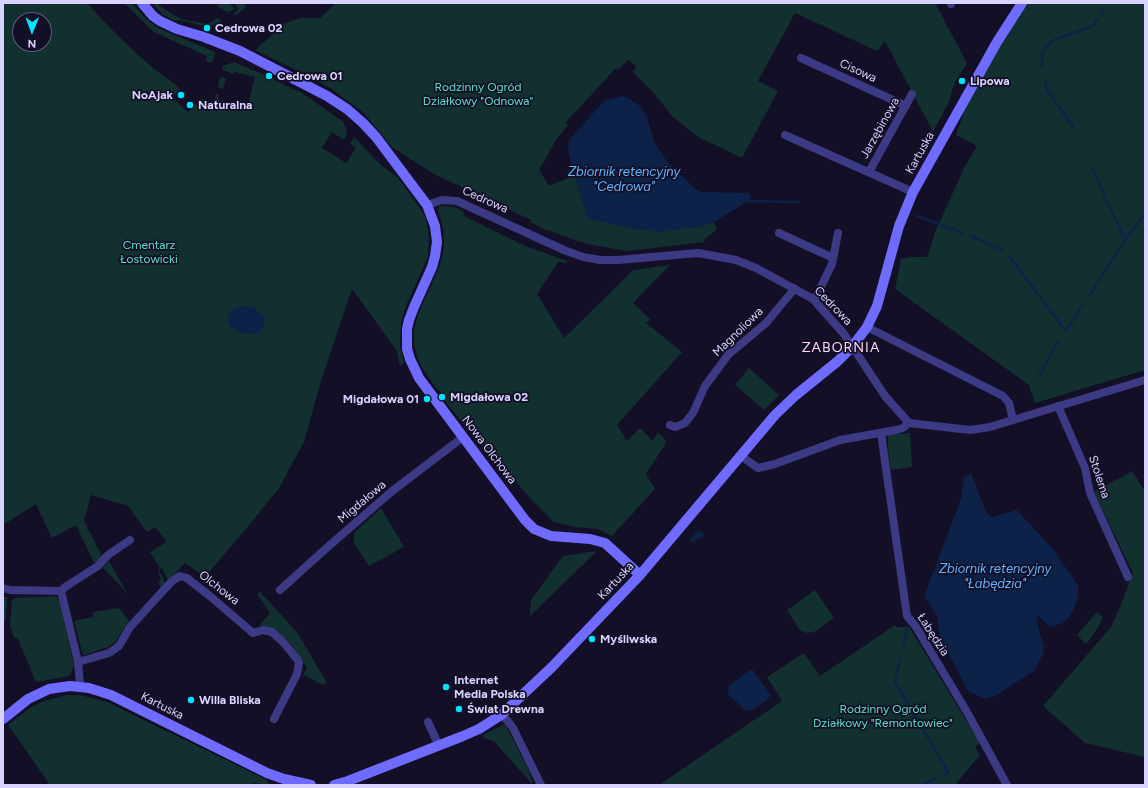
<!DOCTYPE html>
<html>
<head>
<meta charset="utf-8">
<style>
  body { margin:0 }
  #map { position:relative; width:1148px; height:788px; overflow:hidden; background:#130f26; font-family:Figtree,sans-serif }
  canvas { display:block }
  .frame { position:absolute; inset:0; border:4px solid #d9d4ff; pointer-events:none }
  .north { position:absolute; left:12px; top:12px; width:40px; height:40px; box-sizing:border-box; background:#130f26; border:1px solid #625e7d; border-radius:50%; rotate:181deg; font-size:11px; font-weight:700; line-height:16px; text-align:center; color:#d9d4ff }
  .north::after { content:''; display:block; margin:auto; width:14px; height:18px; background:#00e5ff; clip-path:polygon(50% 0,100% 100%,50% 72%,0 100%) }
</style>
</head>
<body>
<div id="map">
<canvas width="1148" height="788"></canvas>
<div class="frame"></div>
<div class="north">N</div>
</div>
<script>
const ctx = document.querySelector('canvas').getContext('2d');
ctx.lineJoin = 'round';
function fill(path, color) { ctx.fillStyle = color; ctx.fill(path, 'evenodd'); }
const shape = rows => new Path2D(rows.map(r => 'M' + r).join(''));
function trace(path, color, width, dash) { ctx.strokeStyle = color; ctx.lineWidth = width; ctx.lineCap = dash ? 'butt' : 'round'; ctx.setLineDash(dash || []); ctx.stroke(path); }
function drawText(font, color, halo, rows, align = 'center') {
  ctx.font = font + ' Figtree,sans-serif'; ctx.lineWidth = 3.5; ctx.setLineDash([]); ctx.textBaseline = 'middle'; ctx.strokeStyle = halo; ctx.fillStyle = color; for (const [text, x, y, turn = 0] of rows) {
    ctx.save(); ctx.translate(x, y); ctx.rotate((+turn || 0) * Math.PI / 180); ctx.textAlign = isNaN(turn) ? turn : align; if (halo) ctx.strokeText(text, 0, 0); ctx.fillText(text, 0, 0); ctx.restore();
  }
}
fill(shape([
  [3,3,87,3,111,29,134,51,154,69,180,88,172,98,188,112,202,99,214,102,216,94,219,94,218,100,247,108,255,77,235,72,233,74,222,70,223,66,234,62,271,78,297,91,298,90,343,122,347,129,346,138,342,139,332,132,322,148,346,163,356,148,351,145,351,142,354,137,381,165,398,178,420,208,426,219,429,237,428,257,405,308,401,323,400,346,404,363,400,366,397,351,352,289,321,381,304,442,279,488,246,529,205,577,185,563,169,579,167,578,162,568,159,570,165,583,161,587,158,582,161,580,158,570,160,568,150,552,167,542,155,527,147,532,128,506,91,495,84,521,103,558,95,565,76,525,52,538,36,504,3,525],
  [20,20,44,20,44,44,20,44],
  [124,3,132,3,145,18,158,28,215,52,213,61,209,63,207,62,206,59,207,56,154,32],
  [152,3,158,3,161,7,181,19,208,24,218,18,222,21,214,24,211,28,181,20,176,21,163,15],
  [217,3,229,3,235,9,228,12,218,7],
  [235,3,245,3,245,8,236,15,233,15,238,9],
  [336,3,935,3,967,63,954,84,949,102,933,132,885,41,877,51,795,13,758,81,778,91,742,158,698,137,672,116,653,92,633,72,636,66,628,60,618,70,616,68,566,122,568,125,556,140,539,170,549,186,575,175,587,217,590,219,660,232,682,228,695,228,714,222,717,229,704,240,705,242,628,251,586,244,544,229,530,222,531,220,432,173,392,147,364,113,330,88,308,76,255,50,278,30,276,26,301,18,320,18],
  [1028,3,1145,3,1145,370,1035,403,1029,385,895,289,901,259,910,257,927,257,936,230,965,166,977,146,956,135,963,115,961,114,1010,28],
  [223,77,226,78,223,89,218,87,220,78],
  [442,206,454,207,463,211,464,216,525,246,567,261,567,263,558,262,537,294,564,338,633,270,670,265,633,303,650,319,646,323,682,352,617,425,627,441,640,428,653,441,658,432,665,439,666,443,646,474,655,489,612,536,598,529,575,527,554,522,530,498,470,428,466,427,442,397,443,396,439,390,438,391,421,366,418,359,414,344,414,330,418,315,439,267,443,254,444,241,443,227,438,211,439,207],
  [749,368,779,395,764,410,735,385],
  [910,433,912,467,891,470,888,449,888,435],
  [1132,471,1145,491,1145,757,1085,743,1043,706,1111,627,1119,610,1133,573,1094,492],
  [381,508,404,547,369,566,354,543,354,533],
  [597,551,530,616,531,600,563,556],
  [109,561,119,579,128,594,103,568],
  [815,590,834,618,814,632,806,633,799,629,787,610],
  [260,592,297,632,327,683,323,685,303,675,307,668,291,644,273,628,259,626,270,613,257,594],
  [56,596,60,602,74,667,69,676,36,682,18,639,14,637,10,625,12,600,15,598],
  [3,597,7,597,6,619,3,622],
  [119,608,129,621,115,642,106,648,83,655,74,621,93,617,93,612],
  [1097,612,1103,617,1101,622,1094,634,1086,644,1077,635],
  [895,625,896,627,909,627,980,743,975,747,980,755,955,785,659,785,782,701,767,677,804,653,820,676],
  [67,695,80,695,107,702,267,780,269,785,252,783,252,785,46,785,48,782,8,725,31,707,44,701],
  [505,724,530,773,529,774,533,782,531,783,494,741,484,738,481,736]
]), '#12302f');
fill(shape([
  [624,96,639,105,647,117,654,142,664,157,670,165,696,189,703,192,749,193,751,197,748,201,714,222,695,228,682,228,660,232,628,228,590,219,587,217,569,155,568,147,569,140,605,100],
  [243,306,253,307,263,315,265,319,264,327,258,333,249,334,239,332,232,328,228,321,228,315,235,307],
  [971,473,986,512,992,517,1017,510,1052,548,1078,585,1078,597,1074,609,1068,619,1061,624,1049,627,1039,616,1036,618,1044,648,1043,654,1034,671,995,696,985,699,968,691,940,637,937,616,924,596,961,499,964,477],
  [699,530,704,535,692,543,689,540],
  [752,669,771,695,768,699,751,711,745,710,728,694,729,685]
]), '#0c2248');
trace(shape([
  [1101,16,1104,9],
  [1042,66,1042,53,1048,45,1054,40,1087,28,1094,25,1097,20],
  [1045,82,1048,91,1073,127],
  [1092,168,1125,240],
  [748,201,798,202],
  [917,216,963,233],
  [971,236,1003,250],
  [1009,256,1066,331,1083,304],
  [1089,296,1125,240,1145,214],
  [1039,376,1059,340],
  [903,649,907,629],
  [900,659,895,682,947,770,948,772,943,776],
  [922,785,935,779]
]), '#0c2248', 2.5);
trace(shape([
  [951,4,951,3],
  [801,58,906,106],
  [785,135,913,192],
  [869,172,912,94],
  [427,205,442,200,457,201,564,250,583,257,600,260,618,260,698,253,736,260,756,268,813,299,844,334,885,396,909,423],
  [779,233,833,258],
  [813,299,817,295,832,264,838,233],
  [867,327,1003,396,1009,403,1013,420],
  [1058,406,1085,468,1090,493,1128,577],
  [670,425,675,427,685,423,693,413,705,386,728,355,766,323,791,293,794,288],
  [881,433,907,616,916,627,967,712,1007,785],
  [741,456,758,468,775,464,840,440,896,430,903,428,909,423,970,430,990,427,1145,380],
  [3,588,10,590,61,591,78,662,80,686],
  [280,590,322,552,391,492,463,437],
  [61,591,65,587,98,566,108,555,130,540],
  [78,662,109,653,119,646,130,627,172,581,180,576,187,578,211,597,253,633,263,630,272,632,283,642,297,659,299,663,297,674,274,719],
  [501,715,507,720,513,728,541,785],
  [428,722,439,746]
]), '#3d3a85', 8);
trace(shape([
  [142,3,153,16,160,21,177,29,204,37,240,51,327,96,347,109,363,123,376,137,427,205,435,226,437,242,435,256,432,267,414,307,409,320,407,329,407,349,410,359,419,378,525,520,534,529,551,536,590,539,605,543,640,575],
  [3,719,28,699,49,689,70,686,89,688,111,695,267,773,284,779,311,785],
  [334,785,348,781,463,736,479,729,501,715,552,667,640,575,775,415,796,395,838,361,852,347,867,327,877,306,899,226,913,192,997,42,1022,3]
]), '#6f6bff', 10);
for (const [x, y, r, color] of [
  [207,28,4,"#00e5ff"],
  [269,76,4,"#00e5ff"],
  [962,81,4,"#00e5ff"],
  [181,95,4,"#00e5ff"],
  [190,105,4,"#00e5ff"],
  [442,397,4,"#00e5ff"],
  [427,399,4,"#00e5ff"],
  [592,639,4,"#00e5ff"],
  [446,687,4,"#00e5ff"],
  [191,700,4,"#00e5ff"],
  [459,709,4,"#00e5ff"]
]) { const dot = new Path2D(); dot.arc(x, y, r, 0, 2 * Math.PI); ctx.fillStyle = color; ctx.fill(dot); trace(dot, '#130f26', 1.5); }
drawText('bold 12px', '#d9d4ff', '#130f26', [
  ["Cedrowa 02",215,28],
  ["Cedrowa 01",277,76],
  ["Lipowa",970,81],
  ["NoAjak",173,95,"right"],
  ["Naturalna",198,105],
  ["Migdałowa 02",450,397],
  ["Migdałowa 01",419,399,"right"],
  ["Myśliwska",600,639],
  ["Internet",454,680],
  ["Media Polska",454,694],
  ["Willa Bliska",199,700],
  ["Świat Drewna",467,709]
], 'left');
drawText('12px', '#d9d4ff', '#130f26', [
  ["Cisowa",858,71,25],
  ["Jarzębinowa",880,128,-61],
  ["Kartuska",920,153,-61],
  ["Cedrowa",485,200,24],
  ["Cedrowa",833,306,46],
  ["Magnoliowa",738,332,-44],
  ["Nowa Olchowa",489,450,53],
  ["Stolema",1099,477,72],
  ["Migdałowa",362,502,-40],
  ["Kartuska",616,581,-47],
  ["Olchowa",219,588,38],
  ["Łabędzia",933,635,57],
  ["Kartuska",162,706,27]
]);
drawText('12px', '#5fe0c0', '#130f26', [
  ["Rodzinny Ogród",478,87],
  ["Działkowy \"Odnowa\"",478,101],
  ["Cmentarz",149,245],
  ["Łostowicki",149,259],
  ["Rodzinny Ogród",883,709],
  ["Działkowy \"Remontowiec\"",883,723]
]);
drawText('italic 13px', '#62b6ff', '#130f26', [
  ["Zbiornik retencyjny",624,172],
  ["\"Cedrowa\"",624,187],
  ["Zbiornik retencyjny",995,569],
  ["\"Łabędzia\"",995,584]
]);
ctx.letterSpacing = '1px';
drawText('14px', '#ffd6f0', '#130f26', [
  ["ZABORNIA",841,348]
]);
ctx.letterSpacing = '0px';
</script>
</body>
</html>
